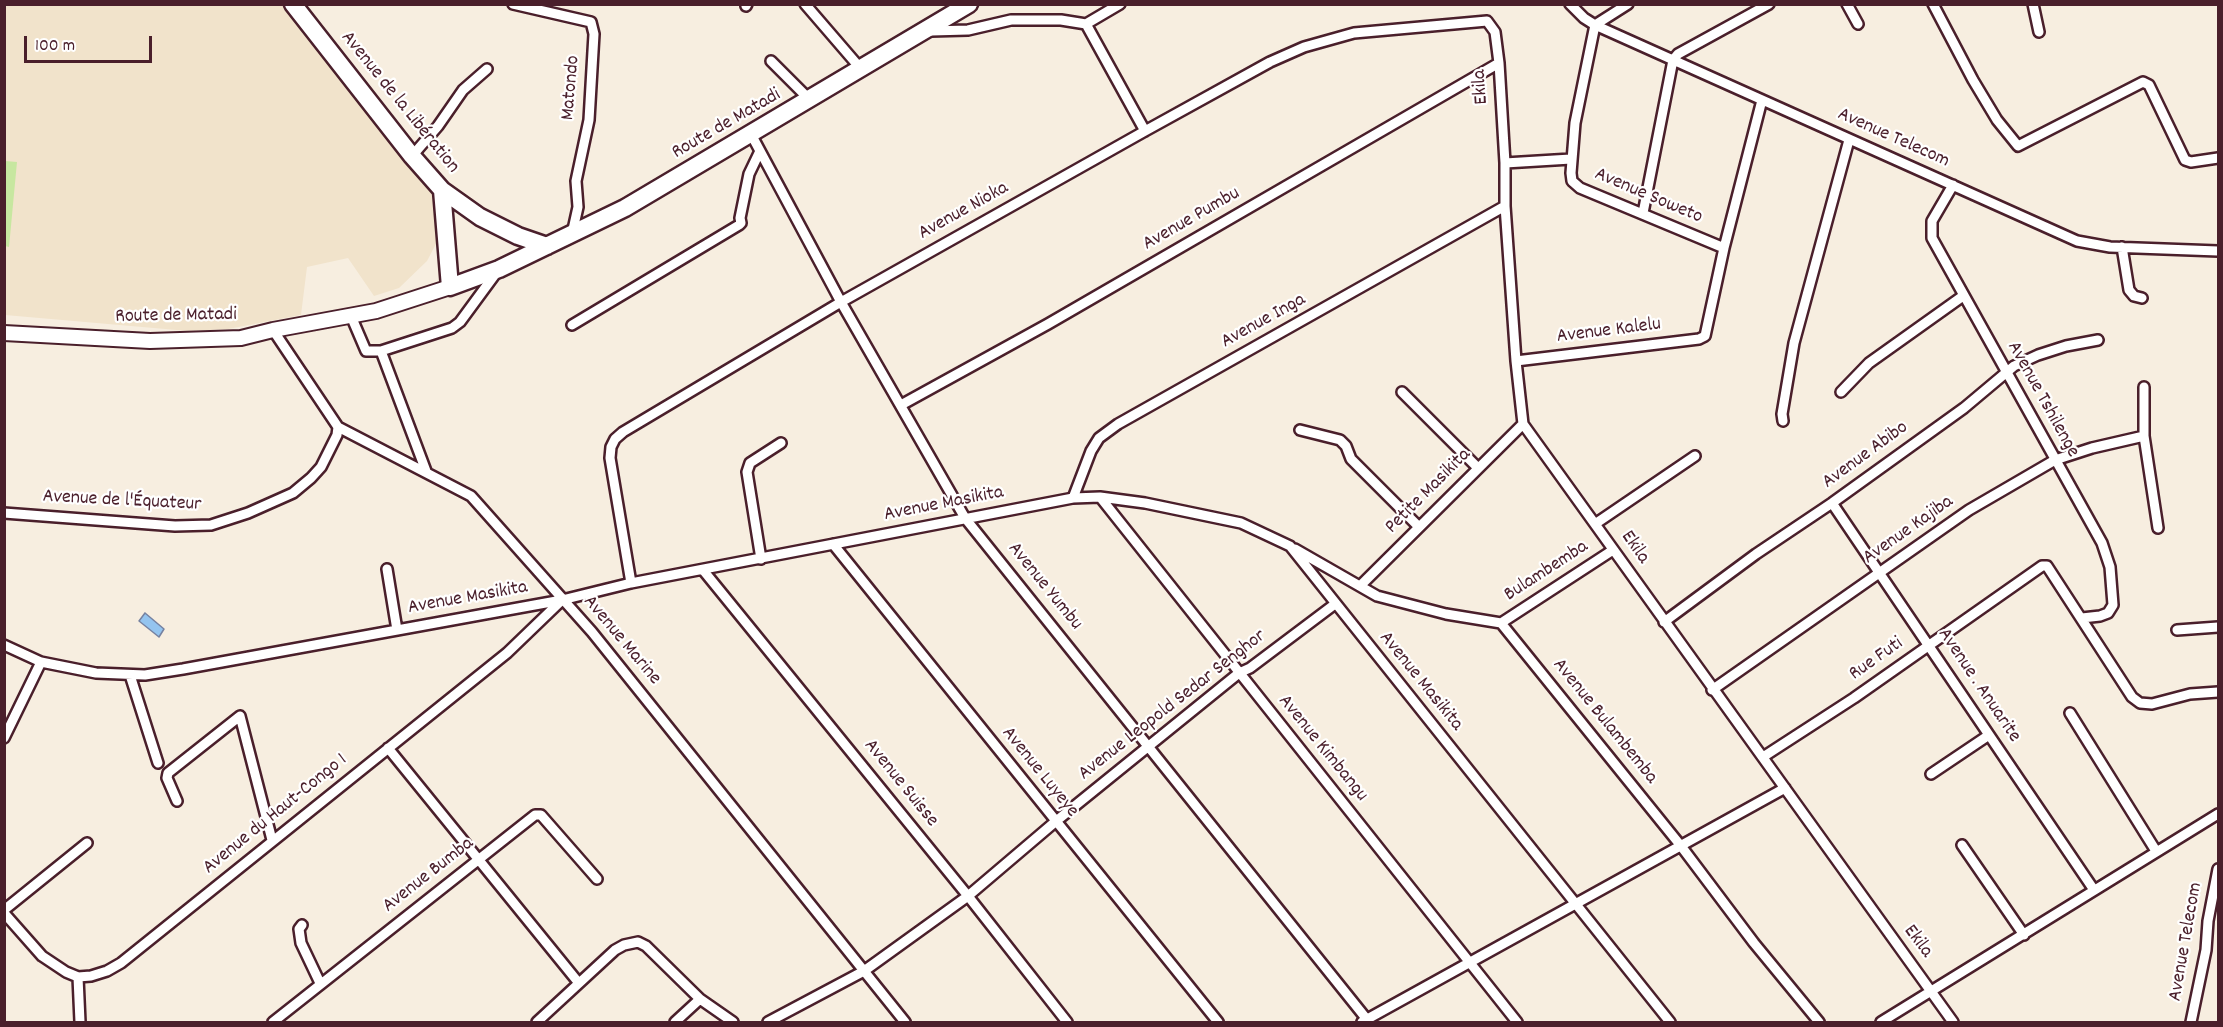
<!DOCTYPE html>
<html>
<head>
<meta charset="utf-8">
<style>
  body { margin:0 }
  #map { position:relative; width:2223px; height:1027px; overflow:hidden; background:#f7eee0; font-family:Dekko,sans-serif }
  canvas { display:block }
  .frame { position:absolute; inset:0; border:6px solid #4a1f2b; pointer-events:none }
  .scale { position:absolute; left:24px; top:36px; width:128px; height:27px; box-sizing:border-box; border:3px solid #4a1f2b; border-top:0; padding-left:8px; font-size:18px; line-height:21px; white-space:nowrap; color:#4a1f2b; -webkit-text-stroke:4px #fff; paint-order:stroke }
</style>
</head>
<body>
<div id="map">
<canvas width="2223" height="1027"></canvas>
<div class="frame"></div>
<div class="scale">100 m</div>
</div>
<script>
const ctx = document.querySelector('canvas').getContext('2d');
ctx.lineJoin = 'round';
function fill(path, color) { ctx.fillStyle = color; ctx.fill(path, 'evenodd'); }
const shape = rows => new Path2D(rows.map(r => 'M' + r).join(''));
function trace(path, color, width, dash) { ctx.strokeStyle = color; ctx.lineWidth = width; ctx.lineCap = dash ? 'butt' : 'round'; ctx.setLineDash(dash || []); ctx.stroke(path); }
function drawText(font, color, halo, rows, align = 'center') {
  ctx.font = font + ' Dekko,sans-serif'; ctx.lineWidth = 4.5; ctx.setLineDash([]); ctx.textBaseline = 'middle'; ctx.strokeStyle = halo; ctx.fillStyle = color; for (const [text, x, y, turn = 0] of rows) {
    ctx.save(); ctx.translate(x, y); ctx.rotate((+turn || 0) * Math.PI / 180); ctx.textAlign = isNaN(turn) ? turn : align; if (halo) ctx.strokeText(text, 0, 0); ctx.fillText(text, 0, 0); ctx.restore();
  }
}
fill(shape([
  [4,5,285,5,432,194,440,217,438,240,427,261,399,288,374,296,348,258,307,267,301,315,228,329,188,331,5,315]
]), '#f1e3cb');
fill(shape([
  [5,161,17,162,9,247,5,246]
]), '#c7e7a0');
const water = shape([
  [145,613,164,629,159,637,139,621,145,613]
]);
fill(water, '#94c4ef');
trace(water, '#7682a1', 1.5);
const street = shape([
  [513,4,591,22,594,34,589,120,576,181,578,207,572,234],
  [805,4,861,69],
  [1570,4,1584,18,1595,25,2077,241,2110,247,2218,251],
  [1628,4,1595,25,1575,123,1571,173,1572,181,1580,188,1724,248],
  [1847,4,1858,24],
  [1933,4,1973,80,1997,120,2018,146,2143,82,2149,85,2185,160,2191,162,2218,158],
  [2033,4,2039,32],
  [746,6,747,4],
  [1086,24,1145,131],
  [931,31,968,30,1011,20,1061,20,1086,24,1120,4],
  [771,61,810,100],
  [751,134,841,302,965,518,1369,1022],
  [412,156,438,126,463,90,487,69],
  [1505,163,1571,159],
  [1953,185,1932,221,1932,238,2102,543,2110,567,2113,605,2108,613,2100,616,2082,618],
  [1643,213,1673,60,1678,54,1769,4],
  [2122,247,2129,290,2134,296,2142,298],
  [351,316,366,351,381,351,452,328,460,322,496,273],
  [572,325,739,225,741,223,740,218,749,174,760,151],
  [273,330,338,427,471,496,592,632,905,1022],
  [381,351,426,471],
  [1516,361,1699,339,1705,336,1724,248,1762,100],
  [2144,387,2144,436,2158,528],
  [1402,392,1478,468],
  [1841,392,1869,363,1963,296],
  [901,405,1048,324,1499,63],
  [1783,421,1782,414,1794,343,1849,140],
  [1300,430,1340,440,1346,446,1351,459,1419,527],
  [1100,497,1517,1022],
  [1073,498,1091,451,1099,438,1118,424,1505,206],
  [1832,503,2094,890],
  [4,513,175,526,211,525,248,513,293,493,311,478,321,467,337,435,338,427],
  [1595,524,1695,456],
  [833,544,1218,1022],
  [1295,549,1377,596,1446,614,1501,623,1681,846,1754,943,1819,1022],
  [761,559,747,472,750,463,781,443],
  [387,569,397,630],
  [703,570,968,896,1067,1022],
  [631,583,610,458,611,447,615,439,623,432,841,302,1145,131,1270,62,1304,47,1354,33,1487,21,1495,32,1499,63,1505,163,1505,206,1516,361,1523,424,1953,1022],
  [1360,586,1523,424],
  [1664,622,1756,554,1832,503,1964,408,2014,366,2038,355,2066,346,2098,340],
  [1501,623,1613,550],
  [2177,630,2218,627],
  [4,645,41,662,96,673,145,675,183,669,562,600,631,583,1073,498,1100,497,1145,503,1241,523,1290,546,1670,1022],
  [130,675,158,763],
  [1712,690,1969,510,2055,460,2092,448,2144,436],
  [2070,713,2156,851],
  [4,738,41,662],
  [388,748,578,982],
  [1763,757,1854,698,2042,566,2047,566,2132,697,2140,703,2152,704,2190,694,2218,692],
  [1931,774,1989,735],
  [177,801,167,778,168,773,240,716,272,840],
  [1962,845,2024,935],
  [4,910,87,843],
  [4,913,42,956,66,972,78,977,91,976,107,971,121,963,507,653,562,600],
  [302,925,299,929,301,943,320,983],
  [78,977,80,1022],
  [273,1022,535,815,541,815,597,879],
  [537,1022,615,950,624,945,638,942,646,946,700,999,733,1022],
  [675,1022,700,999],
  [768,1022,864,971,968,896,1055,822,1239,673,1250,668,1335,604],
  [1362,1022,1785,788],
  [1881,1022,2218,814],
  [2191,1022,2206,950,2208,921,2218,869]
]);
const primary = shape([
  [4,333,150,341,241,338,273,330,376,311,450,287]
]);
const highway = shape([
  [293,4,412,156,442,190,480,217,518,236,547,246],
  [442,190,450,287,499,269,625,208,969,4]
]);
trace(street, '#4a1f2b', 14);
trace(primary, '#4a1f2b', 18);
trace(highway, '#4a1f2b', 21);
trace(street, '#fff', 9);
trace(primary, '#fff', 14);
trace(highway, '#fff', 16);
drawText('20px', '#4a1f2b', '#fff', [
  ["Ekila",1482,87,-94],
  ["Matondo",572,88,-85],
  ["Avenue de la Libération",399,103,51],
  ["Route de Matadi",727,125,-30],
  ["Avenue Telecom",1893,139,24],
  ["Avenue Soweto",1648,197,23],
  ["Avenue Nioka",964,212,-29],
  ["Avenue Pumbu",1192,220,-30],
  ["Route de Matadi",176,317,-1],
  ["Avenue Inga",1264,322,-29],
  ["Avenue Kalelu",1609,332,-7],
  ["Avenue Tshilenge",2042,400,61],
  ["Avenue Abibo",1866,456,-36],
  ["Petite Masikita",1429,492,-45],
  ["Avenue de l'Équateur",122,502,3],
  ["Avenue Masikita",944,505,-11],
  ["Avenue Kajiba",1909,531,-35],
  ["Ekila",1634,548,55],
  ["Bulambemba",1547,572,-33],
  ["Avenue Yumbu",1044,587,51],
  ["Avenue Masikita",468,599,-10],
  ["Avenue Marine",621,641,50],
  ["Rue Futi",1877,660,-35],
  ["Avenue Masikita",1420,682,51],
  ["Avenue . Anuarite",1978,686,56],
  ["Avenue Leopold Sedar Senghor",1173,706,-38],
  ["Avenue Bulambemba",1604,722,51],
  ["Avenue Kimbangu",1322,749,51],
  ["Avenue Luyeye",1039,773,51],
  ["Avenue Suisse",900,784,51],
  ["Avenue du Haut-Congo 1",276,815,-39],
  ["Avenue Bumba",429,876,-38],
  ["Ekila",1917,942,53],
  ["Avenue Telecom",2187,942,-80]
]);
</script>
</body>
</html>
